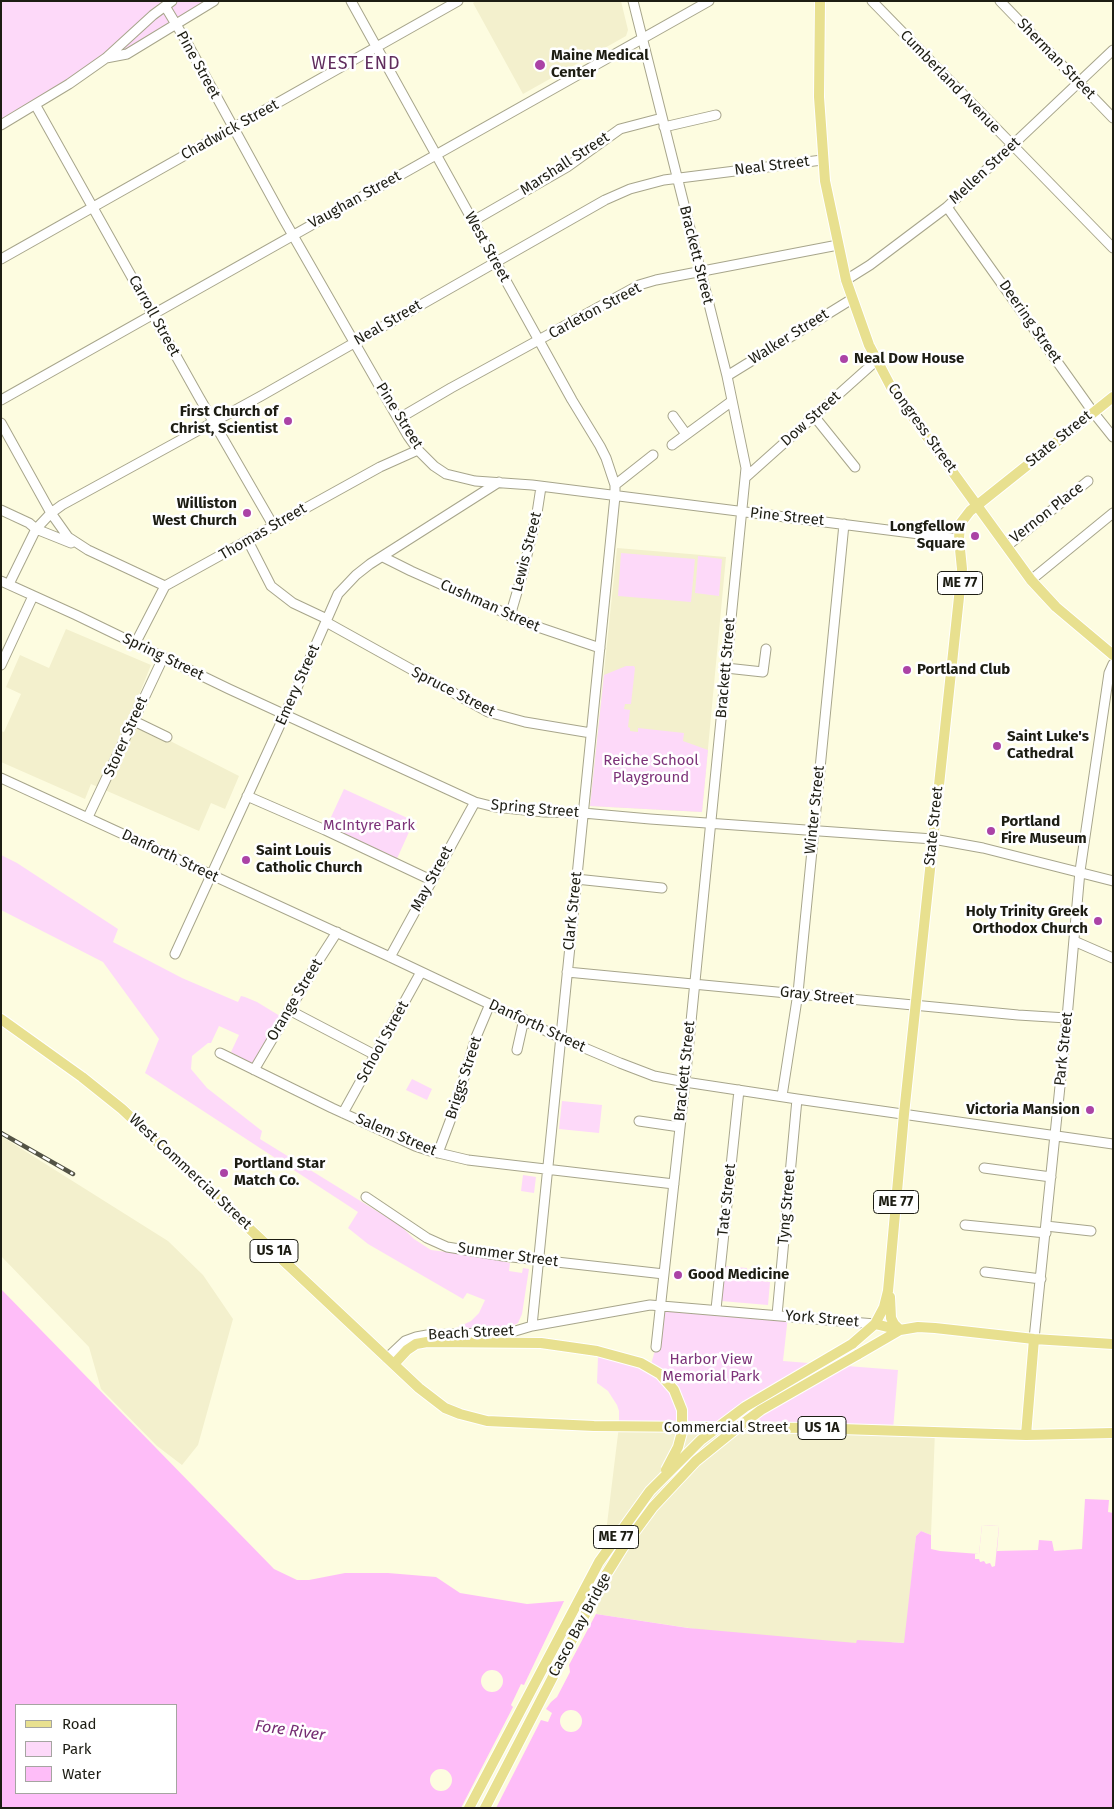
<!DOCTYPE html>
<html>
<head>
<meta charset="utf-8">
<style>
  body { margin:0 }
  #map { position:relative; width:1114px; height:1809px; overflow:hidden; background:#fdfce0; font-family:"Fira Sans",sans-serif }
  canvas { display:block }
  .frame { position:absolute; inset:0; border:2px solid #1d1d13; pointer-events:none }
  .legend { position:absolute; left:15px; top:1704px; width:162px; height:90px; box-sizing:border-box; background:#fff; border:1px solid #a5a5a1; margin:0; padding:6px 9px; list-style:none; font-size:15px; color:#1d1d13 }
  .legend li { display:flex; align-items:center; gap:10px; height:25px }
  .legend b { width:25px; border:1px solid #a5a5a1 }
</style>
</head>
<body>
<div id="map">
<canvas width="1114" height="1809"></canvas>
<div class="frame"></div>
<ul class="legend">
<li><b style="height:6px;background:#e8e08f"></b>Road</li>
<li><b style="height:14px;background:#fdd9f9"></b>Park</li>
<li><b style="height:14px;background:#febdf8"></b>Water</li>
</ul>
</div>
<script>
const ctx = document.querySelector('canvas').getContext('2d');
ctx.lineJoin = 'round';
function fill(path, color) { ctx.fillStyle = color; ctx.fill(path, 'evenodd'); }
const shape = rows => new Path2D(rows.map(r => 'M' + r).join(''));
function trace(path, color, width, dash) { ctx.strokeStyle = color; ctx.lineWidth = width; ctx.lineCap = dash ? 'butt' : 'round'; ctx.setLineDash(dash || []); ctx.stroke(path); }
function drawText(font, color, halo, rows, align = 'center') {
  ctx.font = font + ' "Fira Sans",sans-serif'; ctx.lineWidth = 5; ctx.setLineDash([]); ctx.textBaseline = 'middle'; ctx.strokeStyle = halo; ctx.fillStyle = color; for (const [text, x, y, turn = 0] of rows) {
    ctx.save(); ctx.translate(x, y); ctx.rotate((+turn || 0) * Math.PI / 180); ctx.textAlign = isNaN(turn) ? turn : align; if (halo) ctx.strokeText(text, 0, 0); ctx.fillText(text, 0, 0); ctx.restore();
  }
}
fill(shape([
  [476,1,621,1,628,30,626,36,523,94,473,3],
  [617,548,726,557,702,812,590,806],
  [66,629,151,665,129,720,239,776,225,809,211,803,199,831,91,784,85,799,1,762,1,731,4,732,21,694,6,687,20,655,49,668],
  [1,1136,168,1241,203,1275,233,1319,198,1445,182,1465,157,1446,101,1389,89,1347,1,1256],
  [619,1426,935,1431,931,1535,921,1531,916,1536,905,1643,892,1642,889,1658,596,1614]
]), '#f3f0cd');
fill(shape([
  [1,1,216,1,117,56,1,125],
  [621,553,695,559,691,602,618,596],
  [698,556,722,559,719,596,695,593],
  [626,666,634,666,635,668,631,704,625,704,624,709,630,710,628,727,630,728,630,731,638,732,638,728,684,733,683,741,708,750,702,812,590,806,604,675],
  [344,789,414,821,395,863,325,830],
  [1,855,17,863,118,929,113,942,182,978,238,1002,241,996,245,997,257,1002,280,1016,253,1066,231,1052,239,1035,219,1026,211,1043,208,1043,192,1056,191,1069,207,1088,262,1131,260,1139,401,1226,414,1239,431,1250,486,1257,510,1263,509,1271,522,1273,523,1268,529,1269,522,1314,518,1323,512,1326,499,1328,452,1330,471,1321,479,1313,485,1300,467,1293,463,1299,368,1244,348,1228,358,1212,145,1073,159,1039,103,962,1,910],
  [412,1079,432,1089,427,1100,406,1090],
  [562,1101,602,1105,599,1133,559,1129],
  [523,1175,536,1177,534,1193,521,1191],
  [723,1266,747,1268,746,1279,770,1282,768,1305,721,1301],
  [661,1304,788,1316,783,1361,898,1370,893,1430,619,1426,619,1411,617,1405,608,1391,597,1383,598,1357,633,1365,649,1371,656,1347]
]), '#fdd9f9');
fill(shape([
  [1,1289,274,1569,297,1580,309,1580,345,1573,388,1573,436,1577,460,1593,527,1604,564,1601,596,1614,688,1628,856,1643,857,1640,904,1643,916,1536,921,1531,931,1535,931,1549,940,1551,979,1554,982,1525,999,1526,997,1551,1038,1550,1039,1540,1052,1541,1054,1551,1082,1549,1085,1499,1109,1500,1108,1512,1113,1513,1113,1808,1,1808],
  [16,1705,176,1705,176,1793,16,1793]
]), '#febdf8');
fill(shape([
  [982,1525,999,1526,995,1566,992,1567,990,1563,986,1564,984,1561,980,1562,979,1559,975,1559,975,1554,979,1554],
  [565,1599,597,1612,569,1665,570,1672,557,1697,551,1702,546,1709,552,1713,548,1722,541,1720,496,1808,461,1808,513,1707,511,1705,521,1684,524,1685],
  '481 1681a11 11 0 1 1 22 0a11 11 0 1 1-22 0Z',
  '560 1721a11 11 0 1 1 22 0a11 11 0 1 1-22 0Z',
  '430 1780a11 11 0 1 1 22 0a11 11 0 1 1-22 0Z'
]), '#fdfce0');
const minor = shape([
  [351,1,572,400,600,446,606,458,615,485,615,496,532,1326],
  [633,1,727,376,746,468,685,1082,656,1347],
  [872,1,1113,248],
  [1000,1,1113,118],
  [165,6,186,41,283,218,408,436,418,450,434,466,446,474,475,481,532,485,959,539],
  [106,58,127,54,214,1],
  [36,106,199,397,273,525],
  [1,125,69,84,106,58,153,15,172,1],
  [664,127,716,115],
  [947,207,1093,412,1113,437],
  [473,221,567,167,620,129,662,118],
  [1,259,458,1],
  [846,280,870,265,947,207,1113,50],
  [727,376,852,299],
  [1,400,709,1],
  [673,416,686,434],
  [814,416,855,467],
  [398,419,451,388,639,285,656,280,838,245],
  [1,423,51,513,68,537,88,550,165,586],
  [672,445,732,401],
  [745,478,877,360],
  [615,485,653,455],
  [1,510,29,523,36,529,71,543],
  [248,541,271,586,293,603,327,619],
  [1007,546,1088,481],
  [383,557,411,571,532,625,600,648],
  [1031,580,1113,513],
  [1,581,76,615,229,689,475,802,495,807,544,812,583,813,650,819,933,839,983,848,1113,881],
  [9,584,36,529,51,513,62,505,261,396,605,200,630,189,664,180,822,160],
  [510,616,523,572,537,513,541,487],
  [326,622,488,712,525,722,591,733],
  [135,644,165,586,380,467,418,450],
  [1,665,33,596],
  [726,668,763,672,766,649],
  [134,721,167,737],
  [1,778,390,957,561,1038,620,1063,654,1076,685,1082,797,1099,1113,1144],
  [247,796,325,830,431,880],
  [88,817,163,658],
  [576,879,662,888],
  [1074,941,1113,958],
  [175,954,296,690,338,594,356,575,370,564,499,482],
  [390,957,475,802],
  [567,972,1018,1015,1067,1018],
  [289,1010,375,1055],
  [517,1050,524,1019],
  [220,1053,332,1108,415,1146,430,1151,468,1160,674,1184],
  [254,1070,319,960,337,932],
  [782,1096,798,993,844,524],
  [343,1113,421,972],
  [639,1121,680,1127],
  [438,1153,456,1105,476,1037,490,1004],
  [984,1168,1051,1177],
  [366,1197,427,1238,447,1247,503,1256,664,1274],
  [965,1225,1046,1233],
  [1046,1226,1091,1231],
  [985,1272,1041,1279],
  [716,1309,739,1090],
  [777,1315,797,1099],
  [1034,1339,1067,1018,1080,871,1109,673,1113,664],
  [387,1358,405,1341,416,1337,427,1335,512,1332,532,1326,650,1305,875,1324]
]);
const major = shape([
  [820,1,819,97,825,181,846,280,869,345,891,387,1031,580,1056,607,1113,655],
  [1,1019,82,1077,122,1109,419,1388,445,1408,460,1414,487,1421,594,1426,810,1428,1026,1435,1113,1433],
  [890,1297,891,1318,894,1324,900,1330],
  [875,1324,900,1330,918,1327,935,1328,1034,1339,1113,1344],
  [852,1344,875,1324,884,1307,888,1291,904,1114,962,569,959,539,960,524,970,511,1113,397],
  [857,1355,900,1330],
  [394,1364,407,1350,416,1344,427,1342,541,1343,597,1351],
  [1026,1435,1034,1339]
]);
trace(minor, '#a7a58b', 11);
trace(major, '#fff', 12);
trace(minor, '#fff', 9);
trace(major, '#e8e08f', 10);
const rail = shape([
  [1,1133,73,1174]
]);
trace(rail, '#535345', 4.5);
trace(rail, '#fff', 2.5, [8]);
const majorBridge = shape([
  [597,1351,641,1363,660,1374,674,1390,682,1410,682,1432,678,1447,666,1470],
  [469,1808,599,1562,650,1491,701,1440,745,1407,852,1344],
  [485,1808,604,1578,622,1549,653,1507,696,1461,737,1428,761,1410,857,1355]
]);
trace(majorBridge, '#fff', 12, []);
trace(majorBridge, '#e8e08f', 10);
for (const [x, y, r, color] of [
  [540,65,6,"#ab43a6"],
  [844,359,5,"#ab43a6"],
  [288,421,5,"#ab43a6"],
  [247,513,5,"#ab43a6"],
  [975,536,5,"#ab43a6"],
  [907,670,5,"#ab43a6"],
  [997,746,5,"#ab43a6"],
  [991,831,5,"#ab43a6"],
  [246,860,5,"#ab43a6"],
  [1098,921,5,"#ab43a6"],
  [1090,1110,5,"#ab43a6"],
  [224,1173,5,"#ab43a6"],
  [678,1275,5,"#ab43a6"]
]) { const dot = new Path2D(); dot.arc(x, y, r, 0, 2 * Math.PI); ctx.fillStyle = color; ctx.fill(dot); trace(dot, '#fff', 2); }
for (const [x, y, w] of [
  [960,583,45],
  [896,1202,45],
  [274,1251,48],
  [822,1428,48],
  [616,1537,45]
]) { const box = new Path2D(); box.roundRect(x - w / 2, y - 11.5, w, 23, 4); ctx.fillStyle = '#fff'; ctx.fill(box); trace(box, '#1d1d13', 1); }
drawText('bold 14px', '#1d1d13', null, [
  ["ME 77",960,583],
  ["ME 77",896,1202],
  ["US 1A",274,1251],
  ["US 1A",822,1428],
  ["ME 77",616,1537]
]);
drawText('bold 15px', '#1d1d13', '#fff', [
  ["Maine Medical",551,56],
  ["Center",551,73],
  ["Neal Dow House",854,359],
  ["First Church of",278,412,"right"],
  ["Christ, Scientist",278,429,"right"],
  ["Williston",237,504,"right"],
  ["West Church",237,521,"right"],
  ["Longfellow",965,527,"right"],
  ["Square",965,544,"right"],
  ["Portland Club",917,670],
  ["Saint Luke's",1007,737],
  ["Cathedral",1007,754],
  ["Portland",1001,822],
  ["Fire Museum",1001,839],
  ["Saint Louis",256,851],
  ["Catholic Church",256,868],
  ["Holy Trinity Greek",1088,912,"right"],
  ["Orthodox Church",1088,929,"right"],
  ["Victoria Mansion",1080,1110,"right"],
  ["Portland Star",234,1164],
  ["Match Co.",234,1181],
  ["Good Medicine",688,1275]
], 'left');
drawText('15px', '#1d1d13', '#fff', [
  ["Sherman Street",1056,59,46],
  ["Pine Street",198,65,61],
  ["Cumberland Avenue",950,82,46],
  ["Chadwick Street",230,130,-29],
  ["Marshall Street",565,164,-33],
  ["Neal Street",772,166,-7],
  ["Mellen Street",985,171,-43],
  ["Vaughan Street",355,200,-29],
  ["West Street",487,247,61],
  ["Brackett Street",696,255,76],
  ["Carleton Street",595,311,-28],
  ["Carroll Street",154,316,61],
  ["Deering Street",1030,322,55],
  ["Neal Street",388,323,-30],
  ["Walker Street",789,337,-32],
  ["Pine Street",399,416,58],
  ["Dow Street",811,419,-42],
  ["Congress Street",922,428,54],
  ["State Street",1059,439,-39],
  ["Vernon Place",1047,513,-38],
  ["Pine Street",787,517,6],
  ["Thomas Street",263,532,-30],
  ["Lewis Street",527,552,-76],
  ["Cushman Street",490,606,24],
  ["Spring Street",163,657,26],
  ["Brackett Street",726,668,-85],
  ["Emery Street",298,685,-66],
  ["Spruce Street",453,692,27],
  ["Storer Street",126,737,-66],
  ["Spring Street",535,809,5],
  ["Winter Street",815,810,-84],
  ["State Street",934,826,-84],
  ["Danforth Street",170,856,25],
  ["May Street",432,879,-62],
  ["Clark Street",573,911,-84],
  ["Gray Street",817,996,6],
  ["Orange Street",295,1000,-59],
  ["Danforth Street",537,1026,25],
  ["School Street",383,1042,-61],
  ["Park Street",1064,1049,-84],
  ["Brackett Street",685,1071,-84],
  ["Briggs Street",464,1078,-72],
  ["Salem Street",396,1135,23],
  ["West Commercial Street",190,1172,43],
  ["Tate Street",727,1200,-84],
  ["Tyng Street",787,1207,-85],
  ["Summer Street",508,1255,8],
  ["York Street",822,1319,5],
  ["Beach Street",471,1333,-3],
  ["Commercial Street",726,1428],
  ["Casco Bay Bridge",580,1625,-62]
]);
drawText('15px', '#7d3379', '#fff', [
  ["Reiche School",651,761],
  ["Playground",651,778],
  ["McIntyre Park",369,826],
  ["Harbor View",711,1360],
  ["Memorial Park",711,1377]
]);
drawText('italic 16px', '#762d73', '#fff', [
  ["Fore River",290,1731,8]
]);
ctx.letterSpacing = '1px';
drawText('18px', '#602d5d', '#fff', [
  ["WEST END",356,64]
]);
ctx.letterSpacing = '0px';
</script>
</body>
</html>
